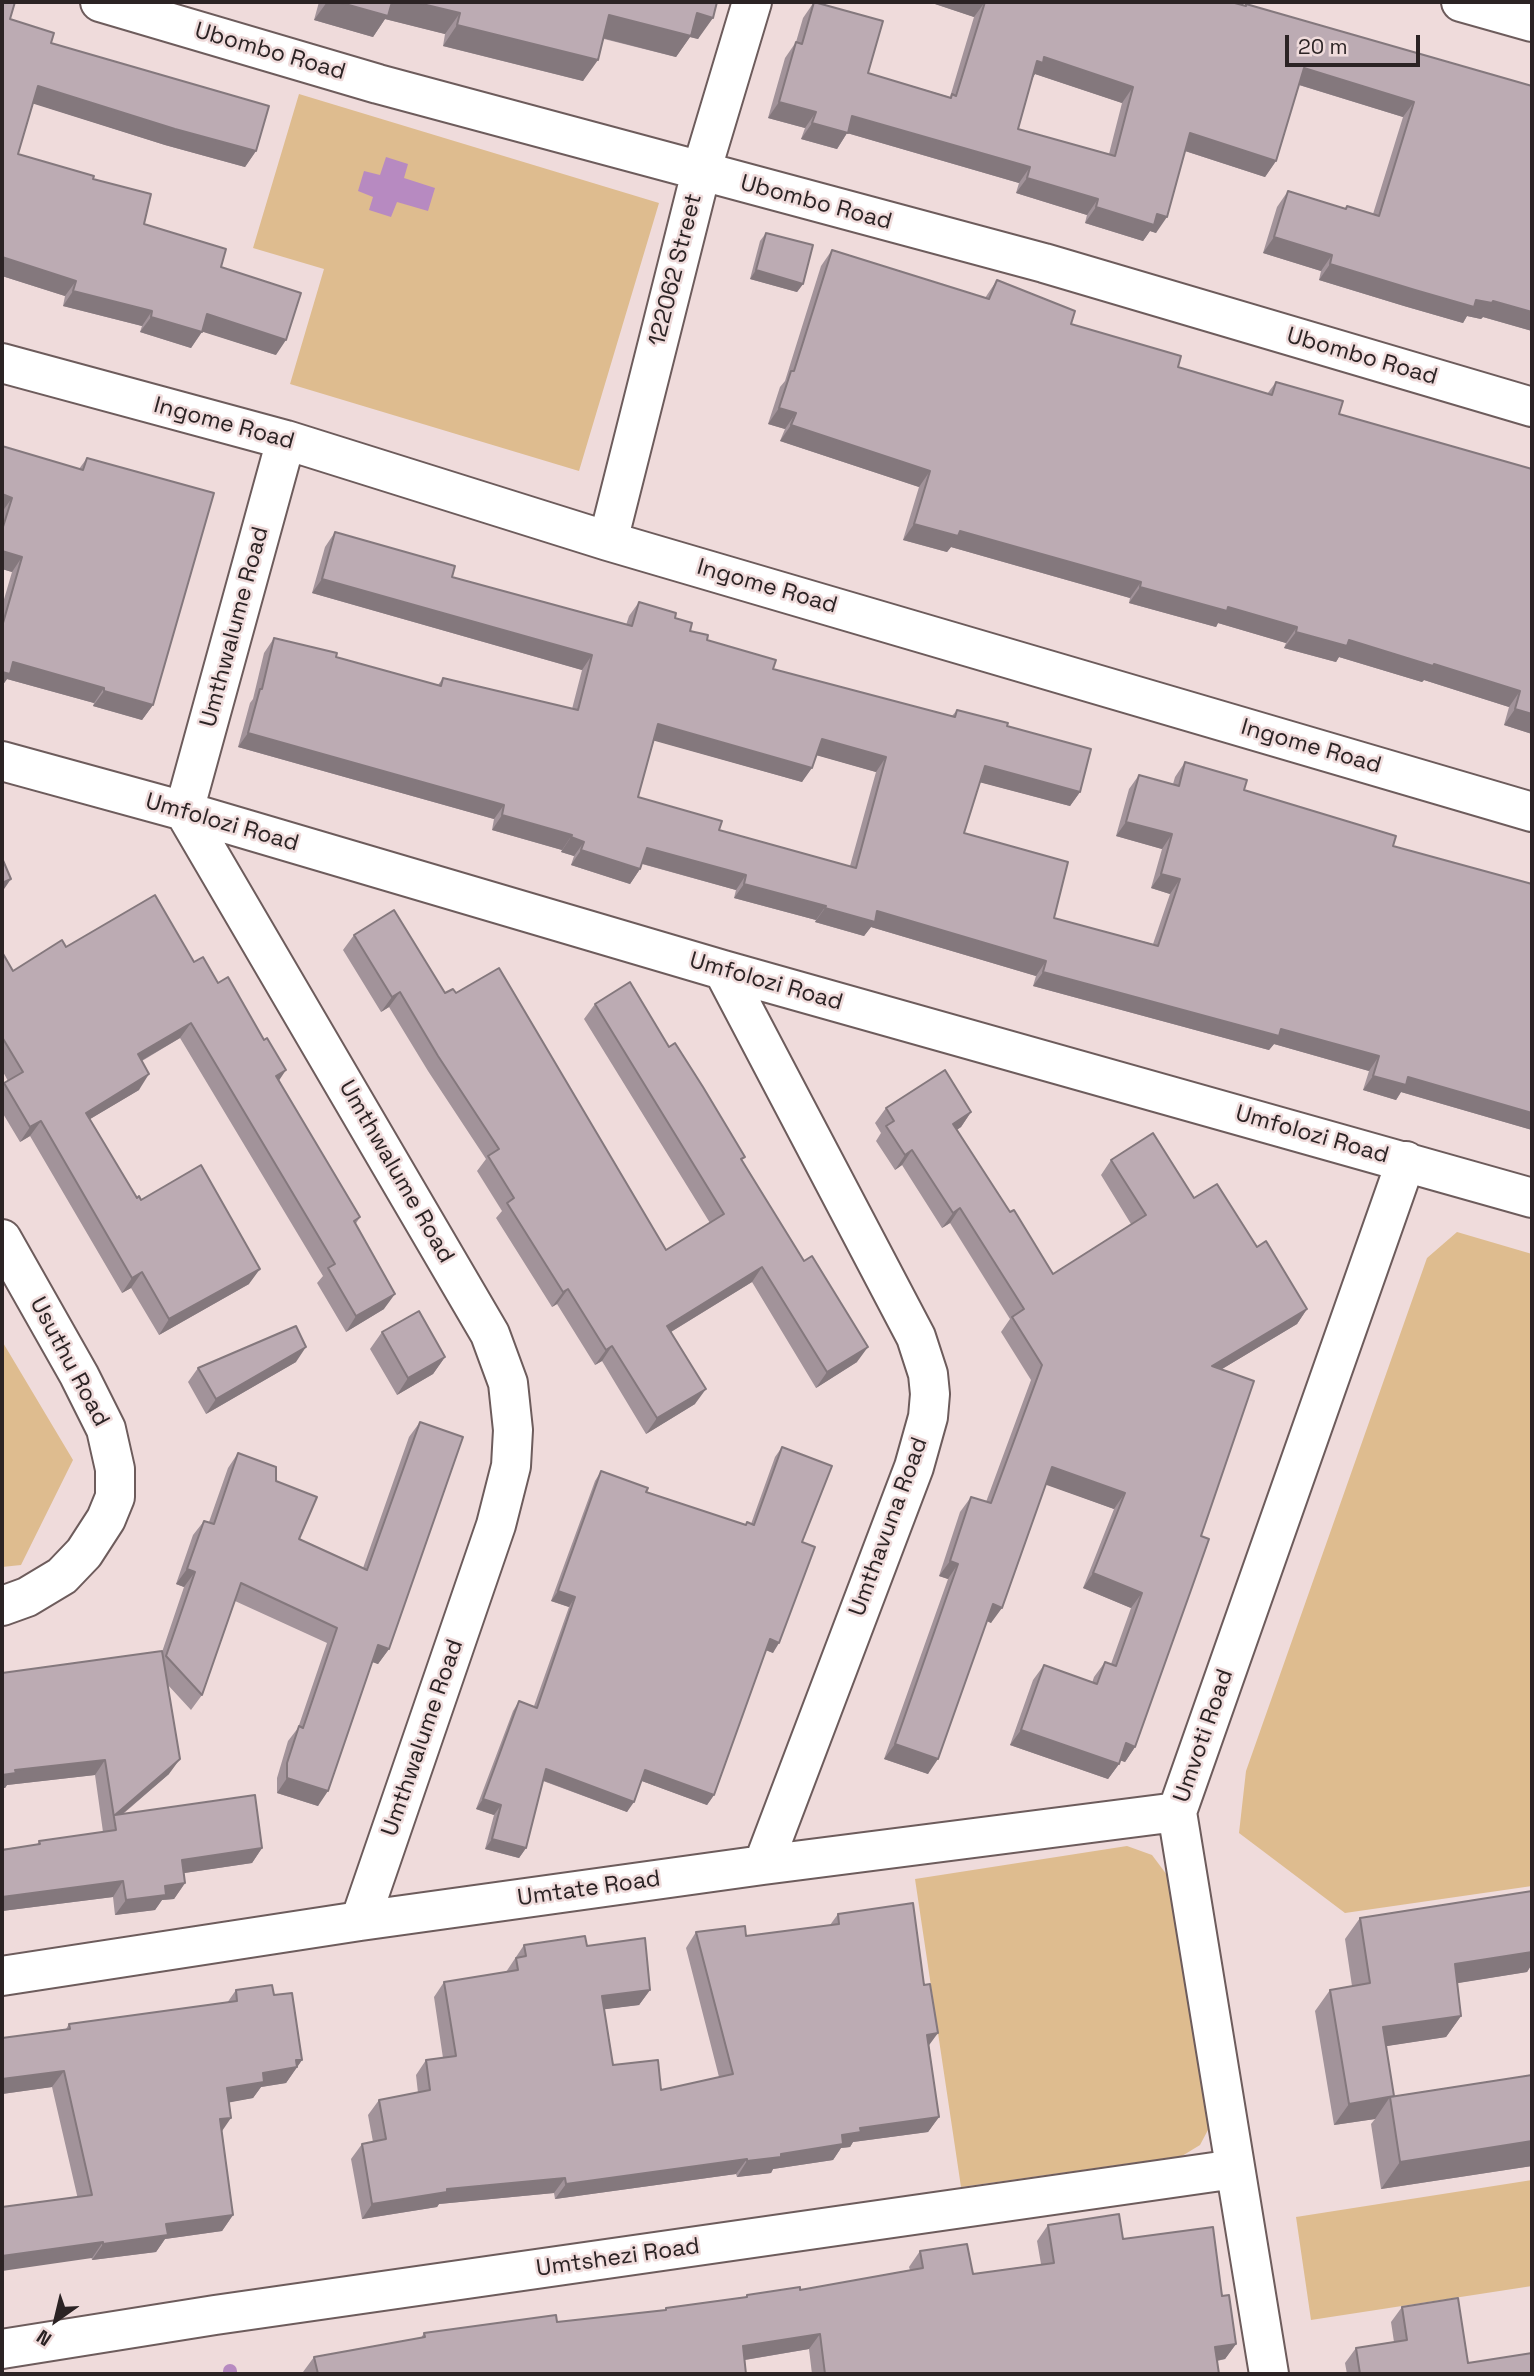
<!DOCTYPE html>
<html>
<head>
<meta charset="utf-8">
<style>
  body { margin:0 }
  #map { position:relative; width:1534px; height:2376px; overflow:hidden; background:#efdbdb; font-family:"Space Grotesk",sans-serif }
  canvas { display:block }
  .frame { position:absolute; inset:0; border:4px solid #2b2324; pointer-events:none }
  .north { position:absolute; left:21px; top:2285px; width:70px; height:70px; -webkit-text-stroke:5px #efdbdb; paint-order:stroke; rotate:214deg; font-size:19px; font-weight:700; line-height:28px; text-align:center; color:#2b2324 }
  .north::after { content:''; display:block; margin:auto; width:24px; height:32px; background:#2b2324; clip-path:polygon(50% 0,100% 100%,50% 72%,0 100%) }
  .scale { position:absolute; left:1285px; top:35px; width:135px; height:32px; box-sizing:border-box; border:4px solid #2b2324; border-top:0; padding-left:9px; font-size:21px; line-height:24px; white-space:nowrap; color:#2b2324; -webkit-text-stroke:5px #efdbdb; paint-order:stroke }
</style>
</head>
<body>
<div id="map">
<canvas width="1534" height="2376"></canvas>
<div class="frame"></div>
<div class="north">N</div>
<div class="scale">20 m</div>
</div>
<script>
const ctx = document.querySelector('canvas').getContext('2d');
ctx.lineJoin = 'round';
function fill(path, color) { ctx.fillStyle = color; ctx.fill(path, 'evenodd'); }
const shape = rows => new Path2D(rows.map(r => 'M' + r).join(''));
function trace(path, color, width, dash) { ctx.strokeStyle = color; ctx.lineWidth = width; ctx.lineCap = dash ? 'butt' : 'round'; ctx.setLineDash(dash || []); ctx.stroke(path); }
function drawText(font, color, halo, rows, align = 'center') {
  ctx.font = font + ' "Space Grotesk",sans-serif'; ctx.lineWidth = 5; ctx.setLineDash([]); ctx.textBaseline = 'middle'; ctx.strokeStyle = halo; ctx.fillStyle = color; for (const [text, x, y, turn = 0] of rows) {
    ctx.save(); ctx.translate(x, y); ctx.rotate((+turn || 0) * Math.PI / 180); ctx.textAlign = isNaN(turn) ? turn : align; if (halo) ctx.strokeText(text, 0, 0); ctx.fillText(text, 0, 0); ctx.restore();
  }
}
fill(shape([
  [299,94,659,203,579,471,290,384,324,269,253,248],
  [1457,1232,1532,1254,1532,1886,1345,1913,1239,1833,1246,1771,1427,1258],
  [2,1341,73,1460,21,1565,2,1567],
  [1127,1846,1152,1855,1170,1879,1209,2128,1200,2145,1182,2156,961,2187,915,1879],
  [1532,2180,1532,2286,1311,2320,1296,2217]
]), '#debc8f');
fill(shape([
  [386,157,408,164,404,178,435,188,428,211,397,202,391,217,369,210,373,197,358,191,364,171,380,175]
]), '#b78ac1');
trace(shape([
  [230,2374,230,2371]
]), '#b78ac1', 14);
const minor = shape([
  [100,2,378,84,1044,263,1532,407],
  [1461,2,1532,22],
  [2,363,286,440,608,541,1532,812],
  [286,440,184,811,490,1334,508,1383,513,1430,511,1466,496,1525,360,1921],
  [608,541,701,172,752,2],
  [2,761,184,811,723,970,1532,1198],
  [723,970,916,1337,928,1374,930,1394,928,1417,914,1467,763,1865],
  [2,1239,79,1375,106,1429,115,1469,115,1497,106,1519,84,1553,62,1576,27,1597,2,1606],
  [2,1976,360,1921,763,1865,1177,1812],
  [2,2349,215,2315,1235,2169],
  [1269,2374,1177,1812,1406,1161]
]);
trace(minor, '#6d5c5c', 42);
trace(minor, '#fff', 38);
fill(shape([
  [319,2,717,2,698,39,690,37,676,57,604,39,583,81,443,46,445,34,385,19,373,37,314,20],
  [814,2,868,73,950,97,974,17,929,2,1245,6,1246,4,1532,86,1532,331,1483,317,1481,319,1467,316,1463,323,1404,306,1319,280,1321,271,1263,253,1277,207,1288,191,1344,209,1347,206,1373,214,1403,117,1299,85,1276,161,1265,177,1185,151,1156,233,1150,231,1143,241,1085,223,1087,215,1016,193,1019,183,847,133,837,149,801,139,805,128,768,118,785,58,796,42,803,18],
  [1035,74,1122,103,1109,154,1018,129,1032,79],
  [10,19,51,43,256,151,245,167,165,145,33,103,18,154,93,179,144,224,221,267,276,355,202,331,191,348,140,332,142,326,63,306,65,296,2,276],
  [766,233,803,284,797,292,750,279,760,241],
  [832,250,985,298,997,280,1071,324,1178,367,1267,394,1276,382,1339,414,1532,469,1532,734,1504,725,1509,707,1424,680,1422,682,1339,657,1336,662,1284,648,1286,643,1218,623,1216,627,1129,603,1130,598,951,547,947,552,903,540,919,487,780,441,785,429,768,424,780,387,785,381,821,266],
  [2,446,79,469,87,458,153,705,142,720,93,706,94,703,7,679,2,686,2,606,12,572,2,569],
  [335,532,452,577,626,625,629,616,639,602,675,618,690,631,707,640,773,669,952,716,957,710,1007,726,1080,792,1070,806,980,782,964,833,1054,918,1153,944,1170,894,1151,888,1162,849,1116,836,1129,789,1139,775,1173,784,1175,777,1185,762,1244,790,1393,846,1532,1031,1532,1130,1401,1092,1396,1100,1363,1090,1369,1071,1274,1044,1269,1050,1033,986,1036,976,871,927,864,936,815,922,816,920,734,898,736,890,642,864,640,869,630,884,571,865,574,856,561,852,562,850,492,830,494,819,238,747,250,703,253,699,264,653,274,638,336,657,438,685,443,678,572,709,582,670,312,593,325,547],
  [654,740,802,782,817,755,876,772,850,866,719,830,638,797],
  [354,935,445,993,456,993,666,1250,710,1223,584,1019,595,1004,669,1047,742,1161,857,1362,816,1388,752,1282,671,1332,695,1404,646,1434,602,1361,595,1365,557,1304,552,1307,496,1218,502,1211,477,1171,486,1159,428,1071,389,1007,381,1012,343,950],
  [66,947,194,962,218,983,279,1081,360,1217,355,1225,384,1309,346,1332,317,1283,323,1276,180,1038,142,1061,139,1090,90,1119,137,1198,249,1284,159,1335,131,1288,122,1293,30,1136,20,1142,2,1112,2,1086,4,1083,8,1081,2,1070,2,952,13,971],
  [886,1108,971,1112,961,1127,957,1130,1010,1212,1053,1274,1131,1224,1101,1175,1111,1160,1194,1198,1257,1247,1307,1309,1297,1324,1222,1369,1201,1536,1135,1747,1125,1762,1120,1760,1119,1764,1108,1779,1010,1745,1033,1680,1044,1665,1092,1683,1094,1677,1105,1662,1111,1664,1131,1608,1083,1588,1114,1509,1046,1484,991,1623,987,1621,928,1774,884,1759,948,1579,939,1576,960,1512,971,1497,986,1502,1031,1380,1001,1332,1010,1319,950,1223,942,1228,902,1165,895,1170,876,1141,881,1133,875,1123],
  [382,1332,445,1357,433,1374,397,1395,370,1349],
  [296,1362,206,1414,188,1382,198,1368],
  [420,1422,389,1649,378,1664,372,1662,318,1806,277,1793,277,1778,288,1741,298,1728,327,1643,235,1601,202,1695,191,1710,167,1684,169,1774,123,1814,262,1848,252,1863,184,1873,185,1883,174,1899,162,1900,155,1910,115,1915,113,1897,2,1911,2,1849,37,1845,39,1841,103,1832,95,1775,7,1785,5,1788,2,1788,2,1673,162,1652,184,1587,176,1584,193,1535,204,1521,209,1522,228,1468,238,1453,276,1481,299,1539,363,1568,409,1437],
  [782,1447,802,1542,773,1653,766,1650,714,1795,707,1805,642,1781,627,1812,543,1781,526,1848,519,1858,485,1849,494,1815,476,1809,513,1711,519,1701,534,1706,569,1607,551,1601,595,1481,601,1471,646,1492,745,1525,747,1522,751,1524,775,1457],
  [838,1914,929,2046,939,2117,928,2132,853,2142,850,2147,841,2148,833,2160,773,2169,771,2173,737,2177,736,2174,555,2199,554,2193,439,2204,437,2207,362,2219,351,2159,362,2144,373,2142,368,2115,379,2100,418,2093,416,2075,426,2060,443,2058,434,1997,444,1982,506,1972,524,1945,587,1946,650,1990,639,2005,604,2009,613,2065,661,2090,719,2077,686,1948,696,1932,746,1936,830,1925],
  [1360,1918,1532,1964,1527,1972,1457,1983,1461,2016,1446,2037,1386,2046,1394,2096,1532,2075,1532,2166,1381,2189,1371,2124,1375,2119,1334,2125,1315,2011,1330,1990,1352,1986,1345,1939],
  [236,1990,274,1995,302,2060,286,2083,261,2087,253,2098,229,2102,222,2131,233,2215,222,2231,165,2239,156,2252,92,2260,52,2087,2,2094,2,2038,66,2029,69,2024,227,2003],
  [1048,2225,1123,2239,1222,2296,1236,2344,1225,2359,1217,2361,1219,2374,812,2374,809,2349,745,2360,746,2374,304,2374,303,2372,314,2357,421,2338,424,2333,557,2322,664,2311,666,2308,745,2297,747,2295,800,2290,910,2270,909,2267,920,2251,973,2274,1041,2264,1037,2241],
  [1402,2307,1468,2363,1532,2374,1347,2374,1345,2363,1356,2348,1394,2342,1391,2322]
]), '#a2939a');
fill(shape([
  [327,2,414,2,460,13,445,34,385,19,373,37,314,20],
  [929,2,985,2,974,17],
  [697,13,713,18,698,39,690,37,676,57,595,36,609,15],
  [457,25,598,60,583,81,443,46],
  [1044,57,1133,87,1122,103,1035,74,1032,79,1037,61],
  [1304,68,1414,102,1403,117,1293,83],
  [38,86,256,151,245,167,165,145,28,102],
  [779,102,816,112,805,128,768,118],
  [852,116,1030,167,1019,183,847,133,837,149,801,139,812,123],
  [1190,133,1276,161,1265,177,1179,149],
  [1027,178,1098,199,1087,215,1016,193],
  [1096,207,1157,214,1167,217,1156,233,1150,231,1143,241,1085,223],
  [1274,237,1332,255,1321,271,1263,253],
  [2,257,76,281,65,296,2,276],
  [1330,264,1476,300,1493,301,1532,312,1532,331,1483,317,1481,319,1467,316,1463,323,1404,306,1319,280],
  [756,270,803,284,797,292,750,279],
  [73,291,152,311,142,326,63,306],
  [207,314,286,340,276,355,197,330],
  [151,317,202,332,191,348,140,332],
  [779,408,796,413,785,429,768,424],
  [791,425,930,471,919,487,780,441],
  [2,494,12,498,2,512],
  [914,524,960,531,1141,582,1130,598,951,547,947,552,903,540],
  [2,551,22,557,12,572,2,569],
  [322,579,592,655,582,670,312,593],
  [1140,587,1228,607,1297,627,1286,643,1218,623,1216,627,1129,603],
  [1296,632,1349,640,1434,664,1520,691,1509,707,1424,680,1422,682,1339,657,1336,662,1284,648],
  [13,662,104,688,94,703,7,679,2,686,2,672],
  [104,691,153,705,142,720,93,706],
  [1515,709,1532,714,1532,734,1504,725],
  [658,724,812,768,802,782,648,739],
  [248,733,504,805,494,819,238,747],
  [822,739,886,757,876,772,812,754],
  [985,766,1080,792,1070,806,975,781],
  [502,815,572,835,562,850,492,830],
  [1126,822,1172,834,1162,849,1116,836],
  [571,837,584,842,574,856,561,852],
  [647,848,746,875,736,890,636,862],
  [581,850,640,869,630,884,571,865],
  [1161,874,1180,879,1170,894,1151,888],
  [11,879,2,892,2,883],
  [744,884,826,906,816,920,734,898],
  [825,908,877,911,1046,961,1036,976,871,927,864,936,815,922],
  [1043,972,1281,1029,1379,1056,1369,1071,1274,1044,1269,1050,1033,986],
  [400,992,389,1007,381,1012,392,997],
  [191,1023,180,1038,127,1069,138,1054],
  [286,1070,276,1085,276,1076],
  [149,1074,139,1090,75,1128,86,1113],
  [1373,1076,1408,1077,1532,1113,1532,1130,1401,1092,1396,1100,1363,1090],
  [971,1112,961,1127,942,1139,953,1124],
  [41,1121,30,1136,20,1142,30,1127],
  [912,1150,902,1165,895,1170,905,1155],
  [960,1208,950,1223,942,1228,953,1213],
  [762,1267,752,1282,656,1341,667,1326],
  [260,1269,249,1284,159,1335,169,1319],
  [142,1272,131,1288,122,1293,132,1278],
  [568,1289,557,1304,552,1307,563,1292],
  [395,1294,384,1309,346,1332,356,1316],
  [1307,1309,1297,1324,1202,1381,1212,1366],
  [612,1346,602,1361,595,1365,606,1350],
  [306,1347,296,1362,206,1414,216,1399],
  [868,1347,857,1362,816,1388,827,1372],
  [445,1357,433,1374,397,1395,408,1378],
  [706,1389,695,1404,646,1434,657,1418],
  [1052,1467,1125,1493,1114,1509,1041,1483],
  [950,1561,958,1564,948,1579,939,1576],
  [187,1569,195,1572,184,1587,176,1584],
  [1093,1573,1142,1593,1131,1608,1083,1588],
  [558,1591,575,1597,569,1607,551,1601],
  [993,1604,1002,1608,991,1623,983,1619],
  [770,1639,779,1643,773,1653,763,1649],
  [378,1645,389,1649,378,1664,367,1660],
  [1021,1730,1119,1764,1108,1779,1010,1745],
  [1126,1743,1135,1747,1125,1762,1116,1759],
  [895,1744,938,1759,928,1774,884,1759],
  [180,1759,169,1774,114,1821,114,1816],
  [105,1760,95,1775,7,1785,5,1788,2,1788,2,1775,15,1770],
  [546,1769,634,1802,627,1812,539,1779],
  [645,1770,714,1795,707,1805,639,1780],
  [287,1778,328,1791,318,1806,277,1793],
  [483,1799,501,1805,494,1815,476,1809],
  [492,1839,526,1848,519,1858,485,1849],
  [262,1848,252,1863,171,1875,182,1860],
  [123,1881,113,1897,2,1911,2,1897],
  [185,1883,174,1899,162,1900,155,1910,115,1915,126,1900,165,1886],
  [1532,1952,1532,1964,1527,1972,1440,1986,1455,1964],
  [650,1990,639,2005,591,2011,602,1996],
  [1461,2016,1446,2037,1368,2049,1383,2027],
  [938,2033,927,2048,927,2035],
  [296,2060,302,2060,286,2083,261,2087,253,2098,216,2105,227,2088,263,2073],
  [64,2071,52,2087,2,2094,2,2079],
  [1390,2097,1375,2119,1334,2125,1349,2104],
  [939,2117,928,2132,853,2142,850,2147,841,2148,833,2160,773,2169,771,2173,737,2177,747,2161,781,2154,842,2135,860,2128],
  [231,2118,220,2134,220,2119],
  [1532,2141,1532,2166,1381,2189,1400,2162],
  [747,2159,736,2174,555,2199,566,2184],
  [565,2178,554,2193,439,2204,437,2207,362,2219,372,2204,447,2189],
  [233,2215,222,2231,165,2239,156,2252,92,2260,103,2244,166,2224],
  [103,2242,92,2258,2,2271,2,2256],
  [820,2334,809,2349,732,2362,743,2346],
  [1236,2344,1225,2359,1204,2363,1215,2347]
]), '#84787d');
const building = shape([
  [2,2,15,2,10,19,54,33,51,43,269,106,256,151,175,129,38,86,18,154,94,176,93,179,151,194,144,224,226,249,221,267,301,293,286,340,207,314,202,332,151,317,152,311,73,291,76,281,2,257,2,2],
  [338,2,392,2,388,16,338,2],
  [414,2,717,2,713,18,697,13,691,36,609,15,598,60,457,25,460,13,414,2],
  [814,2,883,21,868,73,951,98,952,94,956,96,985,2,1231,2,1246,6,1246,4,1532,86,1532,312,1493,301,1492,303,1476,300,1474,307,1415,290,1330,264,1332,255,1274,237,1288,191,1346,209,1347,206,1379,216,1414,102,1304,68,1276,161,1190,133,1167,217,1157,214,1154,225,1096,207,1098,199,1027,178,1030,167,852,116,848,133,812,123,816,112,779,102,796,42,802,44,814,2],
  [1044,57,1133,87,1115,156,1018,129,1037,61,1043,63,1044,57],
  [766,233,813,245,803,284,756,270,766,233],
  [832,250,989,299,997,280,1075,311,1071,324,1181,356,1178,367,1272,395,1276,382,1343,401,1339,414,1532,469,1532,714,1515,709,1520,691,1434,664,1433,666,1349,640,1347,646,1296,632,1297,627,1228,607,1227,611,1140,587,1141,582,960,531,958,536,914,524,930,471,791,425,796,413,779,408,791,371,794,371,832,250],
  [2,446,83,470,87,458,214,493,153,705,104,691,104,688,13,662,10,674,2,672,2,623,3,623,22,557,2,551,2,530,12,498,2,494,2,446],
  [335,532,455,566,452,577,632,626,639,602,676,613,675,618,692,623,690,631,708,635,707,640,776,660,773,669,955,717,957,710,1008,723,1007,726,1091,749,1080,792,985,766,964,833,1068,862,1054,918,1158,946,1180,879,1161,874,1172,834,1126,822,1139,775,1179,786,1185,762,1247,780,1244,790,1396,836,1393,846,1532,884,1532,1113,1408,1077,1406,1085,1373,1076,1379,1056,1281,1029,1279,1036,1043,972,1046,961,877,911,875,922,825,908,826,906,744,884,746,875,647,848,640,869,581,850,584,842,571,837,572,835,502,815,504,805,248,733,260,689,262,689,274,638,337,653,336,657,441,686,443,678,578,710,592,655,322,579,335,532],
  [658,724,812,768,822,739,886,757,856,868,719,830,722,821,638,797,658,724],
  [2,858,11,879,2,883,2,858],
  [155,895,194,962,203,957,218,983,228,977,264,1040,267,1038,286,1070,276,1076,360,1217,354,1221,395,1294,356,1316,328,1268,335,1264,191,1023,138,1054,149,1074,86,1113,137,1198,139,1196,141,1200,201,1165,260,1269,169,1319,142,1272,132,1278,41,1121,30,1127,4,1083,23,1072,2,1037,2,952,13,971,62,940,66,947,155,895],
  [394,910,445,993,453,989,456,993,499,968,666,1250,724,1214,595,1004,630,982,669,1047,675,1043,703,1087,745,1157,741,1159,804,1261,812,1256,868,1347,827,1372,762,1267,667,1326,706,1389,657,1418,612,1346,606,1350,568,1289,563,1292,507,1203,514,1198,488,1156,499,1149,438,1056,400,992,392,997,354,935,394,910],
  [945,1070,971,1112,953,1124,1010,1212,1014,1210,1053,1274,1146,1215,1111,1160,1153,1133,1194,1198,1217,1184,1257,1247,1266,1241,1307,1309,1212,1366,1254,1381,1201,1536,1209,1539,1191,1590,1135,1747,1126,1743,1119,1764,1021,1730,1044,1665,1097,1684,1105,1662,1116,1666,1142,1593,1093,1573,1125,1493,1052,1467,1002,1608,993,1604,938,1759,895,1744,958,1564,950,1561,971,1497,991,1503,1042,1365,1012,1317,1024,1309,960,1208,953,1213,912,1150,905,1155,886,1126,894,1121,886,1108,945,1070],
  [419,1311,445,1357,408,1378,382,1332,419,1311],
  [296,1326,306,1347,216,1399,198,1368,296,1326],
  [420,1422,463,1437,389,1649,378,1645,328,1791,287,1778,287,1763,299,1726,303,1728,337,1628,241,1583,202,1695,166,1656,195,1572,187,1569,204,1521,214,1524,238,1453,276,1467,276,1481,317,1497,299,1539,367,1570,420,1422],
  [782,1447,832,1466,802,1542,815,1547,779,1643,770,1639,714,1795,645,1770,634,1802,546,1769,526,1848,492,1839,501,1805,483,1799,519,1701,537,1708,575,1597,558,1591,601,1471,648,1488,646,1492,746,1525,747,1522,754,1525,782,1447],
  [162,1651,180,1759,115,1815,255,1795,262,1848,182,1860,185,1883,165,1886,166,1895,126,1900,123,1881,2,1897,2,1850,40,1844,39,1841,116,1830,105,1760,15,1770,16,1773,2,1775,2,1673,162,1651],
  [1532,1891,1532,1952,1455,1964,1461,2016,1383,2027,1394,2096,1349,2104,1330,1990,1370,1983,1360,1918,1532,1891],
  [913,1903,924,1985,930,1984,938,2033,927,2035,939,2117,860,2128,861,2132,842,2135,843,2144,781,2154,781,2157,747,2161,747,2159,566,2184,565,2178,447,2189,447,2192,372,2204,362,2144,386,2139,379,2100,430,2090,426,2060,456,2056,444,1982,518,1970,516,1958,526,1956,524,1945,585,1936,587,1946,645,1938,650,1990,602,1996,613,2065,658,2060,661,2090,733,2074,696,1932,745,1926,746,1936,839,1924,838,1914,913,1903],
  [272,1985,274,1995,292,1993,302,2060,296,2060,297,2067,263,2073,264,2082,227,2088,231,2118,220,2119,233,2215,166,2224,168,2235,103,2244,103,2242,2,2256,2,2207,92,2195,64,2071,2,2079,2,2038,70,2029,69,2024,237,2001,236,1990,272,1985],
  [1532,2075,1532,2141,1400,2162,1390,2097,1532,2075],
  [1119,2214,1123,2239,1213,2227,1222,2296,1229,2295,1236,2344,1215,2347,1219,2374,825,2374,820,2334,743,2346,746,2374,318,2374,314,2357,425,2337,424,2333,556,2315,557,2322,666,2310,666,2308,747,2297,747,2295,800,2287,800,2290,923,2268,920,2251,967,2244,973,2274,1054,2263,1048,2225,1119,2214],
  [1458,2298,1468,2363,1532,2353,1532,2374,1360,2374,1356,2348,1407,2340,1402,2307,1458,2298]
]);
fill(building, '#bcabb3');
trace(building, '#84787d', 2);
drawText('23px', '#2b2324', '#efdbdb', [
  ["Ubombo Road",270,52,16],
  ["Ubombo Road",816,203,15],
  ["122062 Street",676,270,-76],
  ["Ubombo Road",1362,357,16],
  ["Ingome Road",224,424,15],
  ["Ingome Road",767,587,16],
  ["Umthwalume Road",235,627,-75],
  ["Ingome Road",1311,747,16],
  ["Umfolozi Road",222,823,16],
  ["Umfolozi Road",766,982,16],
  ["Umfolozi Road",1312,1135,16],
  ["Umthwalume Road",396,1172,60],
  ["Usuthu Road",69,1362,62],
  ["Umthavuna Road",889,1527,-70],
  ["Umvoti Road",1204,1736,-71],
  ["Umthwalume Road",423,1738,-71],
  ["Umtate Road",589,1889,-8],
  ["Umtshezi Road",618,2258,-8]
]);
</script>
</body>
</html>
